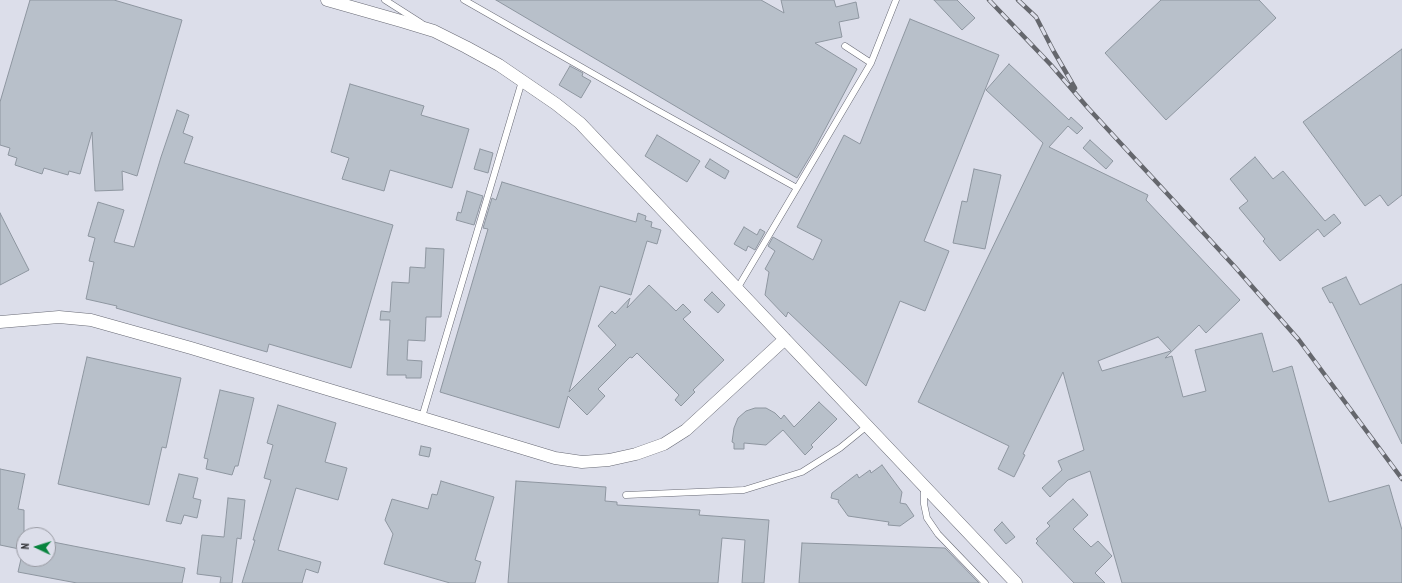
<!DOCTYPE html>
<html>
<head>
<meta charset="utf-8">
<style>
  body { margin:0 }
  #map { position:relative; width:1402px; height:583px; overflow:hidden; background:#dcdeea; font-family:"PT Sans Narrow",sans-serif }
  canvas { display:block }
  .north { position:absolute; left:16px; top:527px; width:40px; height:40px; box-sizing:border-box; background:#dcdeea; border:1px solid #9698a0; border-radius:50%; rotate:274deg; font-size:11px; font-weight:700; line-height:16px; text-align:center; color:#2d2e32 }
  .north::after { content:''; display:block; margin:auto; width:14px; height:18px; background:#07833d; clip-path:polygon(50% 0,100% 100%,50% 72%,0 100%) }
</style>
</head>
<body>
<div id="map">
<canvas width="1402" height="583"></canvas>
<div class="north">N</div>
</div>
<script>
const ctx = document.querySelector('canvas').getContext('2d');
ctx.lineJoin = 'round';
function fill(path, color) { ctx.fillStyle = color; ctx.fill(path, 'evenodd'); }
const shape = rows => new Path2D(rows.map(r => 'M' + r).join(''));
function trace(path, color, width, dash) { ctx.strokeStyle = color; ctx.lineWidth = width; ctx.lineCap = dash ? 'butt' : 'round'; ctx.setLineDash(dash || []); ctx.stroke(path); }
const building = shape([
  [30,0,114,0,182,20,137,176,122,171,123,190,95,191,92,132,80,174,69,171,68,175,44,168,42,174,15,165,17,158,8,155,10,148,0,145,0,102,30,0],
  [496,0,761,0,784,13,781,0,834,0,836,7,856,2,859,18,839,22,842,37,815,43,857,69,815,148,797,178,496,0],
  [934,0,957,0,975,18,962,30,934,0],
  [1161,0,1259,0,1276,18,1166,120,1105,53,1161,0],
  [910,19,999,55,924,241,949,251,925,311,900,301,866,386,788,312,786,317,765,295,769,272,765,269,775,251,768,246,773,237,813,260,822,240,797,227,844,135,860,144,910,19],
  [1402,49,1402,195,1388,206,1380,195,1365,206,1303,122,1402,49],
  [1009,64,1069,120,1071,117,1083,128,1077,134,1068,126,1049,147,1148,195,1146,200,1240,300,1206,333,1199,325,1165,358,1172,356,1183,397,1206,391,1195,350,1262,333,1273,372,1292,366,1329,502,1389,485,1402,530,1402,583,1122,583,1090,471,1068,480,1050,497,1042,488,1062,470,1058,461,1084,450,1063,372,1023,454,1025,455,1014,477,998,469,1009,446,918,402,1043,143,986,90,1009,64],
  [1158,337,1171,351,1102,371,1098,361,1158,337],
  [570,66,583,73,582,76,591,81,581,98,559,85,570,66],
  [350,84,424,106,421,115,469,129,452,188,390,170,384,191,342,179,349,158,331,152,350,84],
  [177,110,189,115,183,133,193,137,184,163,393,225,351,368,269,344,267,352,116,308,117,306,86,299,94,262,89,261,95,238,88,236,98,202,124,210,114,242,134,247,161,157,177,110],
  [657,135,700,161,687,182,645,156,657,135],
  [1090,140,1113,161,1106,169,1083,148,1090,140],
  [480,149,493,153,488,173,474,169,480,149],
  [1255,157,1273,179,1283,171,1325,221,1334,214,1341,223,1324,237,1318,229,1280,261,1263,241,1265,239,1239,208,1248,201,1230,179,1255,157],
  [710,159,729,171,725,179,705,167,710,159],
  [974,169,1001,175,985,249,953,243,962,201,967,202,974,169],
  [502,182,636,222,638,213,646,216,645,220,652,222,651,227,661,230,657,244,647,241,631,295,600,286,569,392,616,345,598,326,612,311,615,314,630,298,627,308,649,285,676,311,683,304,691,312,683,319,724,360,693,390,695,392,681,406,675,400,679,395,637,353,632,358,630,357,598,389,605,396,587,415,568,396,559,428,440,392,488,229,483,228,492,198,496,200,502,182],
  [467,191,483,196,474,225,456,220,458,212,461,213,467,191],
  [0,213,29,270,0,285,0,213],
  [744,227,757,235,760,229,765,232,755,250,748,246,746,251,734,244,744,227],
  [426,248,444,249,441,317,426,317,425,341,408,340,407,360,422,361,421,378,406,378,406,375,387,375,390,320,380,320,381,311,390,312,392,282,409,283,410,267,425,268,426,248],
  [1346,277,1360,305,1402,284,1402,444,1332,302,1330,303,1322,288,1346,277],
  [712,292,725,305,718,313,704,300,712,292],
  [87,357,181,378,166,448,162,447,149,505,58,484,87,357],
  [220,390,254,398,238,466,235,466,232,475,206,469,208,459,204,458,220,390],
  [819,402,837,419,811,445,813,447,805,455,783,430,766,445,744,443,744,449,734,449,734,443,732,442,734,428,738,418,746,411,755,408,766,408,775,413,781,419,784,415,794,427,819,402],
  [278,405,336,423,325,462,347,468,338,500,296,488,278,550,321,562,318,573,306,569,302,583,242,583,255,540,253,540,271,480,264,478,273,445,267,443,278,405],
  [421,446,431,448,429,457,419,455,421,446],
  [882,465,902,492,900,503,906,504,914,516,900,526,888,525,889,522,848,516,838,502,839,500,831,498,832,493,857,474,859,478,870,470,871,473,882,465],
  [0,469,25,474,18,509,24,510,24,550,0,545,0,469],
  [179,474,198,478,193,498,201,500,197,518,184,515,181,524,166,521,179,474],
  [441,481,494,497,475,560,481,562,475,583,450,583,384,564,393,534,385,520,392,499,428,509,432,494,437,495,441,481],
  [516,481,606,487,605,501,617,502,617,505,700,510,699,515,769,520,764,583,742,583,745,540,722,538,718,583,508,583,516,481],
  [228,498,245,500,241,539,237,538,232,583,220,583,221,577,197,574,202,535,224,537,228,498],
  [1073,499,1088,515,1073,529,1091,547,1098,541,1112,556,1095,573,1105,583,1074,583,1036,543,1038,541,1036,539,1050,526,1047,523,1073,499],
  [1002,522,1015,537,1006,544,994,530,1002,522],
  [48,541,185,568,182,583,77,583,18,572,21,559,48,559,48,541],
  [802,543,945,548,979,583,799,583,802,543]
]);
fill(building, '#b8c0ca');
trace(building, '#8e96a0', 1);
const service = shape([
  [385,0,421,23],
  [464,0,646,104,797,188,737,289],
  [845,46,871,63,896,0],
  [797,188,871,63],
  [422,417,522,81],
  [924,487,924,504,927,518,938,534,985,583],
  [626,495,744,490,802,472,840,448,867,426]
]);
const minor = shape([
  [327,0,401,21,434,31,466,47,499,65,556,104,580,123,1016,583],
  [0,322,59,317,91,320,191,348,555,458,582,462,609,460,636,454,664,444,686,430,785,339]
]);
trace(service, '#686a75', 7);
trace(minor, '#686a75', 13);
trace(service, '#fff', 6);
trace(minor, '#fff', 12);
const rail = shape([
  [989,0,1051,65,1088,108,1235,267,1299,340,1402,479],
  [1018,0,1036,17,1053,50,1075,88]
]);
trace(rail, '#65676d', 4.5);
trace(rail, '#dcdeea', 3, [9]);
</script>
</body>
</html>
